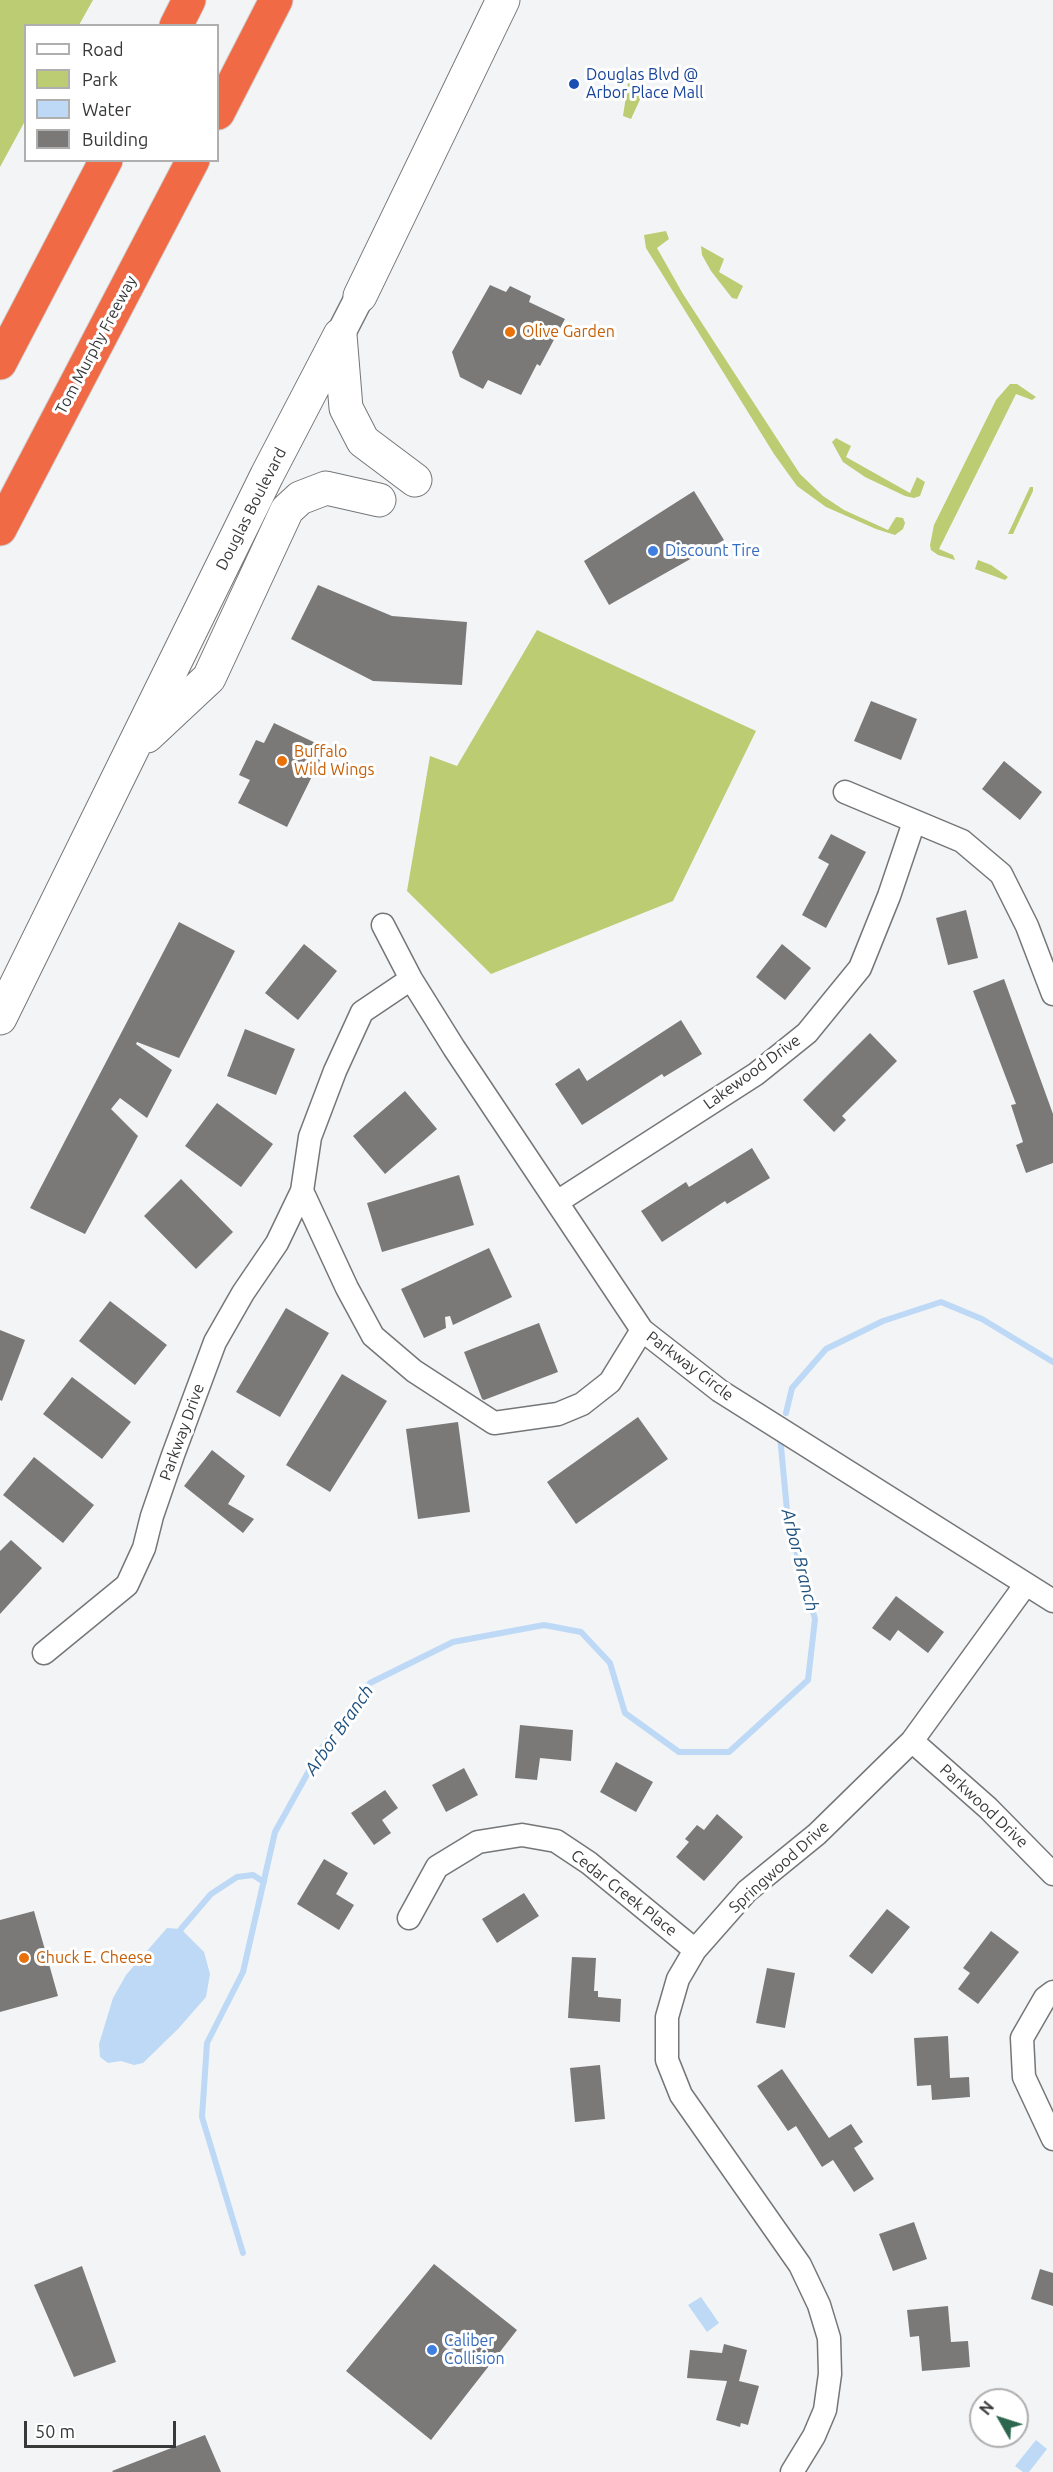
<!DOCTYPE html>
<html>
<head>
<meta charset="utf-8">
<style>
  body { margin:0 }
  #map { position:relative; width:1053px; height:2472px; overflow:hidden; background:#f3f4f6; font-family:Ubuntu,sans-serif }
  canvas { display:block }
  .legend { position:absolute; left:24px; top:24px; width:195px; height:138px; box-sizing:border-box; background:#fff; border:2px solid #afafaf; margin:0; padding:8px 10px; list-style:none; font-size:18px; color:#373838 }
  .legend li { display:flex; align-items:center; gap:12px; height:30px }
  .legend b { width:30px; border:2px solid #afafaf }
  .north { position:absolute; left:969px; top:2388px; width:60px; height:60px; box-sizing:border-box; background:#fff; border:2px solid #afafaf; border-radius:50%; rotate:309deg; font-size:16px; font-weight:700; line-height:24px; text-align:center; color:#373838 }
  .north::after { content:''; display:block; margin:auto; width:21px; height:27px; background:#2d664e; clip-path:polygon(50% 0,100% 100%,50% 72%,0 100%) }
  .scale { position:absolute; left:24px; top:2421px; width:152px; height:27px; box-sizing:border-box; border:3px solid #373838; border-top:0; padding-left:8px; font-size:18px; line-height:21px; white-space:nowrap; color:#373838; -webkit-text-stroke:4px #fff; paint-order:stroke }
</style>
</head>
<body>
<div id="map">
<canvas width="1053" height="2472"></canvas>
<ul class="legend">
<li><b style="height:8px;background:#fff"></b>Road</li>
<li><b style="height:16px;background:#bbcc72"></b>Park</li>
<li><b style="height:16px;background:#bdd9f6"></b>Water</li>
<li><b style="height:16px;background:#7b7978"></b>Building</li>
</ul>
<div class="north">N</div>
<div class="scale">50 m</div>
</div>
<script>
const ctx = document.querySelector('canvas').getContext('2d');
ctx.lineJoin = 'round';
function fill(path, color) { ctx.fillStyle = color; ctx.fill(path, 'evenodd'); }
const shape = rows => new Path2D(rows.map(r => 'M' + r).join(''));
function trace(path, color, width, dash) { ctx.strokeStyle = color; ctx.lineWidth = width; ctx.lineCap = dash ? 'butt' : 'round'; ctx.setLineDash(dash || []); ctx.stroke(path); }
function drawText(font, color, halo, rows, align = 'center') {
  ctx.font = font + ' Ubuntu,sans-serif'; ctx.lineWidth = 6; ctx.setLineDash([]); ctx.textBaseline = 'middle'; ctx.strokeStyle = halo; ctx.fillStyle = color; for (const [text, x, y, turn = 0] of rows) {
    ctx.save(); ctx.translate(x, y); ctx.rotate((+turn || 0) * Math.PI / 180); ctx.textAlign = isNaN(turn) ? turn : align; if (halo) ctx.strokeText(text, 0, 0); ctx.fillText(text, 0, 0); ctx.restore();
  }
}
fill(shape([
  [0,0,93,0,79,25,26,26,25,121,0,167],
  [628,83,643,93,631,119,623,116],
  [666,231,669,239,657,248,683,294,800,474,823,496,844,510,888,530,896,517,903,518,905,523,903,529,895,535,876,529,826,507,797,486,774,454,646,248,644,235],
  [701,246,724,259,719,272,743,286,737,299,732,298,711,271,702,255],
  [1010,384,1017,384,1036,397,1032,400,1016,394,939,549,953,555,955,560,938,555,931,550,930,545,934,525,996,400],
  [836,438,851,446,846,457,910,493,917,477,925,482,920,496,914,498,905,496,865,477,843,462,832,442],
  [1030,487,1033,487,1033,491,1013,534,1008,534],
  [978,560,991,565,1008,577,1005,580,975,569],
  [537,630,756,731,673,901,491,974,407,891,430,756,457,766]
]), '#bbcc72');
fill(shape([
  [167,1928,181,1929,204,1952,210,1974,206,1997,178,2029,143,2063,134,2065,121,2061,108,2063,100,2057,99,2044,113,1998,126,1975],
  [701,2297,719,2323,707,2332,688,2305],
  [1036,2440,1047,2449,1029,2472,1023,2472,1015,2466]
]), '#bdd9f6');
trace(shape([
  [786,1413,792,1388,826,1349,883,1321,941,1302,982,1319,1053,1362],
  [181,1929,211,1894,237,1877,253,1875,264,1882],
  [243,2253,202,2117,207,2043,243,1972,275,1832,320,1751,370,1683,453,1642,544,1625,581,1632,610,1663,625,1713,679,1752,729,1752,808,1680,815,1619,788,1521,780,1436]
]), '#bdd9f6', 6);
fill(shape([
  [490,285,506,292,510,286,531,296,529,302,565,319,540,366,537,364,521,395,488,380,483,389,460,377,452,352],
  [694,491,724,540,609,605,584,561],
  [318,585,392,616,467,622,462,685,373,681,291,639],
  [871,701,917,719,901,760,854,741],
  [274,723,326,748,287,827,238,803,250,780,239,775,256,740,264,743],
  [1004,761,1042,792,1020,820,982,789],
  [831,834,866,852,826,928,802,915,829,864,818,858],
  [966,910,978,958,948,965,936,918],
  [179,922,235,951,179,1058,137,1042,136,1044,172,1070,147,1118,120,1098,111,1109,138,1136,85,1234,30,1208],
  [304,944,337,971,298,1020,265,993],
  [782,944,811,968,785,1000,756,977],
  [1004,979,1053,1114,1053,1163,1026,1173,1016,1145,1023,1142,1011,1105,1016,1104,973,991],
  [681,1020,702,1054,664,1077,662,1074,582,1125,555,1084,579,1068,587,1081],
  [245,1029,295,1049,276,1095,227,1076],
  [870,1033,897,1061,842,1116,846,1120,834,1132,803,1100],
  [405,1091,437,1129,385,1174,353,1136],
  [217,1103,273,1144,241,1187,185,1146],
  [752,1148,770,1178,727,1204,725,1201,662,1242,641,1211,686,1182,689,1187],
  [459,1175,474,1225,382,1252,367,1203],
  [181,1179,233,1232,196,1269,144,1216],
  [489,1248,512,1297,453,1325,450,1316,445,1317,446,1328,424,1338,401,1289],
  [110,1301,167,1345,135,1385,79,1341],
  [286,1308,329,1333,280,1417,236,1392],
  [539,1323,558,1372,484,1400,482,1399,464,1352],
  [0,1330,25,1340,2,1401,0,1400],
  [342,1374,387,1401,330,1492,286,1465],
  [72,1377,131,1422,102,1459,43,1414],
  [638,1417,668,1459,576,1524,547,1482],
  [458,1422,470,1512,418,1519,406,1429],
  [212,1450,245,1476,228,1504,254,1519,243,1533,184,1486],
  [34,1457,94,1505,63,1543,3,1495],
  [11,1540,42,1568,0,1614,0,1551],
  [896,1596,944,1632,928,1653,898,1630,890,1641,872,1628],
  [520,1725,573,1730,571,1761,540,1758,537,1780,515,1778],
  [616,1762,653,1782,636,1812,600,1792],
  [464,1768,478,1795,446,1812,432,1785],
  [385,1790,398,1808,382,1820,391,1833,374,1845,351,1813],
  [717,1814,743,1837,704,1881,676,1857,689,1842,685,1839,697,1825,704,1830],
  [324,1859,348,1873,336,1894,354,1905,339,1930,297,1904],
  [524,1893,539,1916,497,1943,482,1919],
  [887,1909,910,1927,872,1974,849,1956],
  [34,1911,58,1996,0,2012,0,1920],
  [991,1931,1019,1952,978,2004,958,1989,970,1973,963,1968],
  [572,1957,596,1958,594,1991,598,1991,598,1997,621,1999,620,2022,568,2018],
  [767,1968,795,1973,785,2028,756,2023],
  [948,2036,950,2078,969,2077,970,2097,932,2100,931,2085,917,2086,914,2038],
  [600,2065,605,2119,575,2122,570,2068],
  [782,2069,829,2138,851,2124,863,2142,854,2148,874,2179,854,2192,833,2160,822,2167,796,2126,788,2131,757,2086],
  [914,2222,927,2259,893,2271,879,2234],
  [434,2264,517,2330,431,2440,346,2371],
  [82,2266,116,2362,74,2377,34,2285],
  [1040,2269,1053,2273,1053,2306,1031,2299],
  [948,2306,951,2342,968,2341,970,2367,922,2371,919,2336,910,2337,907,2310],
  [724,2344,747,2350,739,2381,759,2386,748,2425,741,2423,740,2427,716,2420,727,2381,687,2378,690,2350,722,2353],
  [205,2435,221,2472,113,2472,112,2471]
]), '#7b7978');
const minor = shape([
  [845,792,962,841,1001,874,1027,926,1053,994],
  [383,925,411,979,454,1048,642,1330,720,1391,1053,1601],
  [411,979,362,1012,335,1071,310,1137,302,1191,347,1288,373,1336,414,1371,494,1423,558,1414,582,1404,610,1382,642,1330],
  [557,1202,756,1074,807,1033,860,968,889,896,914,822],
  [44,1653,127,1585,144,1548,152,1516,173,1455,215,1342,243,1293,277,1243,302,1191],
  [912,1741,988,1808,1053,1874],
  [409,1918,437,1867,478,1842,522,1835,556,1841,589,1863,695,1950],
  [1053,1992,1045,1998,1022,2038,1024,2077,1053,2139],
  [792,2472,814,2436,825,2410,830,2374,829,2338,819,2305,800,2265,681,2095,667,2060,667,2017,678,1979,695,1950,747,1891,817,1834,912,1741,1026,1584]
]);
const tertiary = shape([
  [340,335,360,296]
]);
const secondary = shape([
  [360,296,503,0],
  [340,335,346,408,363,441,415,480],
  [147,736,209,678,287,510,300,498,326,488,379,500],
  [0,1018,267,475,340,335]
]);
const motorway = shape([
  [176,26,189,0],
  [218,113,276,0],
  [0,363,106,160],
  [0,529,193,160]
]);
trace(minor, '#757678', 25);
trace(tertiary, '#757678', 31);
trace(secondary, '#757678', 35);
trace(motorway, '#cfcfcf', 35);
trace(minor, '#fff', 22);
trace(tertiary, '#fff', 28);
trace(secondary, '#fff', 33);
trace(motorway, '#f16a46', 33);
for (const [x, y, r, color] of [
  [574,84,6,"#1a4fb4"],
  [510,332,6,"#e8710a"],
  [653,551,6,"#3f7fe0"],
  [282,761,6,"#e8710a"],
  [24,1958,6,"#e8710a"],
  [432,2350,6,"#3f7fe0"]
]) { const dot = new Path2D(); dot.arc(x, y, r, 0, 2 * Math.PI); ctx.fillStyle = color; ctx.fill(dot); trace(dot, '#fff', 2); }
drawText('16px', '#164399', '#fff', [
  ["Douglas Blvd @",586,75],
  ["Arbor Place Mall",586,93]
], 'left');
drawText('16px', '#c56008', '#fff', [
  ["Olive Garden",522,332],
  ["Buffalo",294,752],
  ["Wild Wings",294,770],
  ["Chuck E. Cheese",36,1958]
], 'left');
drawText('16px', '#373838', '#fff', [
  ["Tom Murphy Freeway",96,345,-62],
  ["Douglas Boulevard",251,509,-63],
  ["Lakewood Drive",752,1072,-36],
  ["Parkway Circle",690,1366,37],
  ["Parkway Drive",182,1432,-70],
  ["Parkwood Drive",984,1806,43],
  ["Springwood Drive",779,1867,-42],
  ["Cedar Creek Place",624,1893,38]
]);
drawText('16px', '#366cbe', '#fff', [
  ["Discount Tire",665,551],
  ["Caliber",444,2341],
  ["Collision",444,2359]
], 'left');
drawText('italic 18px', '#1f517f', '#fff', [
  ["Arbor Branch",800,1560,76],
  ["Arbor Branch",339,1730,-55]
]);
</script>
</body>
</html>
